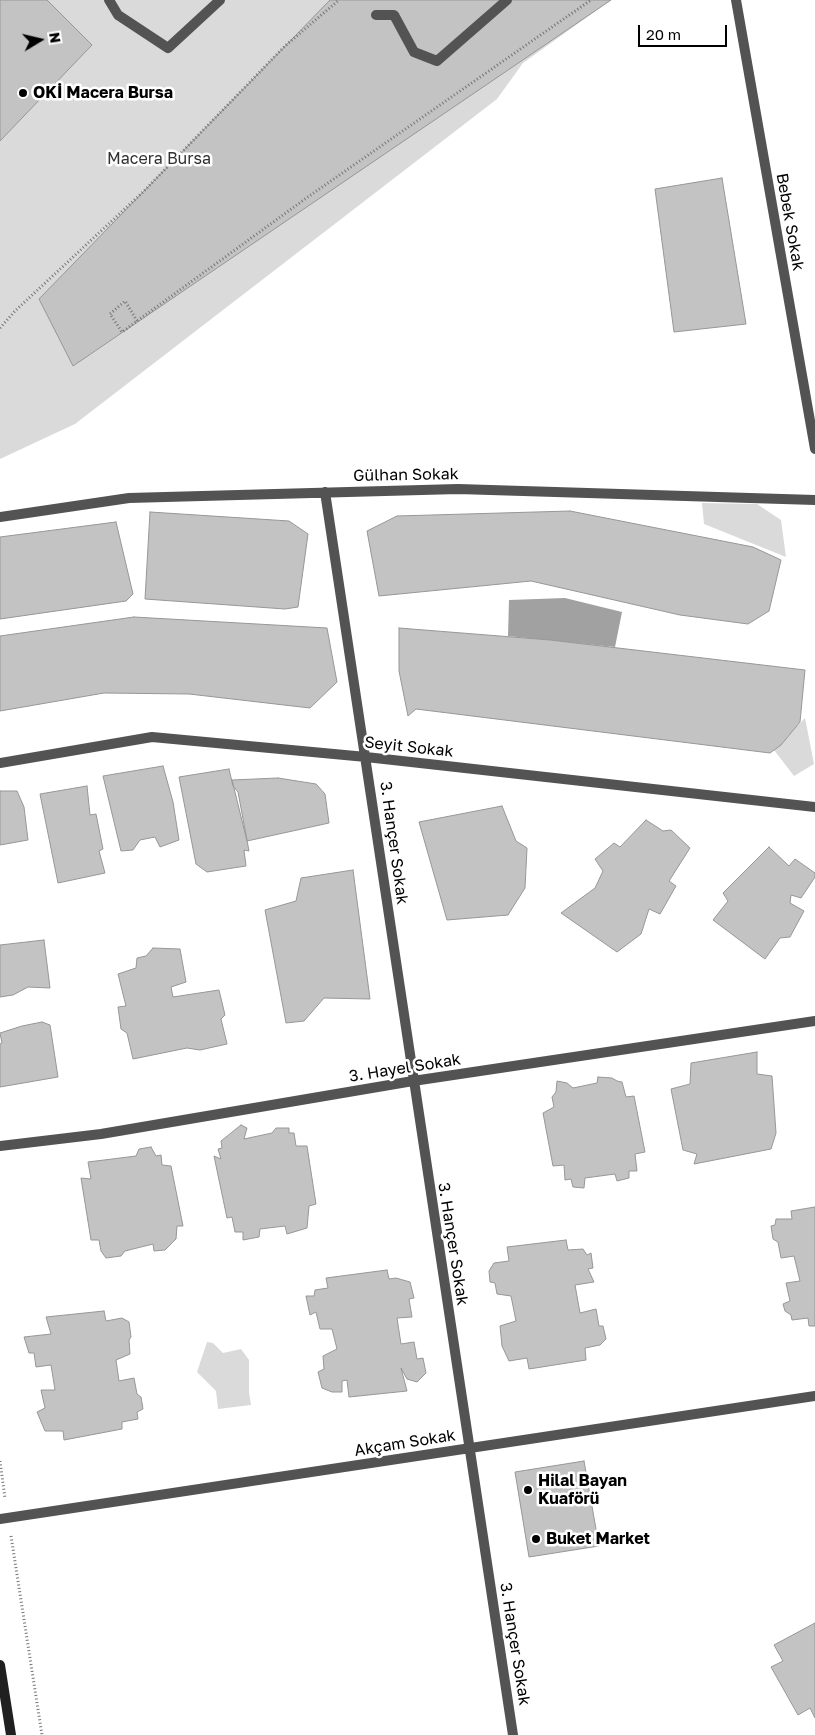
<!DOCTYPE html>
<html>
<head>
<meta charset="utf-8">
<style>
  body { margin:0 }
  #map { position:relative; width:815px; height:1735px; overflow:hidden; background:#fff; font-family:"Golos Text",sans-serif }
  canvas { display:block }
  .north { position:absolute; left:15px; top:15px; width:50px; height:50px; -webkit-text-stroke:4px #fff; paint-order:stroke; rotate:81deg; font-size:14px; font-weight:700; line-height:20px; text-align:center; color:#000 }
  .north::after { content:''; display:block; margin:auto; width:18px; height:22px; background:#000; clip-path:polygon(50% 0,100% 100%,50% 72%,0 100%) }
  .scale { position:absolute; left:638px; top:25px; width:89px; height:22px; box-sizing:border-box; border:2px solid #000; border-top:0; padding-left:6px; font-size:15px; line-height:18px; white-space:nowrap; color:#000; -webkit-text-stroke:4px #fff; paint-order:stroke }
</style>
</head>
<body>
<div id="map">
<canvas width="815" height="1735"></canvas>
<div class="north">N</div>
<div class="scale">20 m</div>
</div>
<script>
const ctx = document.querySelector('canvas').getContext('2d');
ctx.lineJoin = 'round';
function fill(path, color) { ctx.fillStyle = color; ctx.fill(path, 'evenodd'); }
const shape = rows => new Path2D(rows.map(r => 'M' + r).join(''));
function trace(path, color, width, dash) { ctx.strokeStyle = color; ctx.lineWidth = width; ctx.lineCap = dash ? 'butt' : 'round'; ctx.setLineDash(dash || []); ctx.stroke(path); }
function drawText(font, color, halo, rows, align = 'center') {
  ctx.font = font + ' "Golos Text",sans-serif'; ctx.lineWidth = 5; ctx.setLineDash([]); ctx.textBaseline = 'middle'; ctx.strokeStyle = halo; ctx.fillStyle = color; for (const [text, x, y, turn = 0] of rows) {
    ctx.save(); ctx.translate(x, y); ctx.rotate((+turn || 0) * Math.PI / 180); ctx.textAlign = isNaN(turn) ? turn : align; if (halo) ctx.strokeText(text, 0, 0); ctx.fillText(text, 0, 0); ctx.restore();
  }
}
fill(shape([
  [0,0,611,0,523,63,497,99,75,424,0,459],
  [702,503,757,504,781,520,786,557,704,524],
  [805,718,814,764,794,776,774,750],
  [207,1342,213,1343,223,1353,241,1349,249,1360,249,1392,251,1405,218,1409,216,1391,197,1372]
]), '#dadada');
fill(shape([
  [565,598,622,612,615,647,508,636,509,600]
]), '#a1a1a1');
const building = shape([
  [0,0,47,0,92,45,0,141,0,0],
  [330,0,611,0,73,366,39,299,330,0],
  [722,178,746,324,674,332,655,189,722,178],
  [570,511,753,547,781,560,769,611,748,624,680,615,531,581,379,596,367,531,397,516,570,511],
  [150,512,289,521,308,534,298,607,285,609,145,599,150,512],
  [116,522,133,594,126,601,0,619,0,537,116,522],
  [134,617,327,628,337,682,310,708,189,694,104,693,0,711,0,636,134,617],
  [399,628,550,640,805,670,800,722,781,745,770,753,416,709,408,716,399,671,399,628],
  [163,766,173,802,179,840,160,847,155,837,140,840,133,850,121,851,103,776,163,766],
  [229,769,233,786,238,792,249,851,244,850,246,866,207,872,196,864,179,777,229,769],
  [278,778,316,784,325,794,329,823,247,841,232,780,278,778],
  [87,786,90,815,96,814,103,849,99,851,105,873,58,883,40,794,87,786],
  [0,791,17,791,24,807,28,840,0,845,0,791],
  [502,806,516,841,527,848,525,888,508,915,447,920,419,822,502,806],
  [646,820,663,831,671,830,690,848,669,881,676,886,660,914,649,909,641,934,617,952,561,913,595,888,603,871,595,859,614,843,620,847,646,820],
  [769,847,789,866,795,859,815,873,815,877,801,898,791,895,790,903,804,911,790,937,780,938,765,959,713,920,728,901,723,893,769,847],
  [353,870,370,999,324,998,304,1021,286,1023,265,910,296,901,301,878,353,870],
  [44,940,50,988,28,987,13,995,0,997,0,945,44,940],
  [153,948,180,949,186,982,171,987,173,997,219,990,225,1015,221,1019,227,1044,200,1050,187,1048,133,1059,127,1033,121,1029,118,1007,126,1006,118,974,136,968,137,958,146,956,153,948],
  [42,1022,50,1025,58,1077,0,1087,0,1044,2,1043,0,1033,22,1026,42,1022],
  [757,1052,757,1074,772,1076,776,1133,771,1149,694,1164,697,1154,683,1150,671,1089,690,1084,691,1063,757,1052],
  [598,1077,612,1078,617,1081,622,1082,626,1097,634,1096,645,1152,635,1154,637,1171,629,1171,629,1178,617,1181,615,1174,585,1178,584,1188,573,1187,571,1179,565,1180,564,1165,553,1166,543,1113,554,1107,552,1097,556,1092,557,1081,567,1083,573,1088,597,1083,598,1077],
  [241,1125,247,1128,244,1139,272,1133,276,1128,289,1128,289,1133,294,1133,296,1146,307,1146,316,1204,309,1206,307,1228,287,1234,285,1226,260,1229,259,1237,243,1240,243,1232,235,1232,232,1217,227,1218,214,1156,221,1159,218,1149,222,1148,221,1141,241,1125],
  [151,1147,156,1156,161,1155,162,1165,171,1166,183,1226,177,1226,176,1239,165,1250,154,1251,153,1244,125,1251,121,1256,106,1258,101,1251,99,1240,91,1240,81,1178,91,1179,88,1162,136,1156,139,1149,151,1147],
  [815,1207,815,1326,809,1326,808,1318,792,1320,791,1315,785,1311,783,1304,790,1301,786,1283,800,1281,794,1256,781,1258,778,1242,773,1239,771,1226,775,1225,776,1219,792,1219,791,1211,815,1207],
  [566,1240,568,1250,583,1249,587,1255,591,1253,593,1268,588,1269,594,1282,575,1285,580,1313,596,1309,599,1326,603,1326,606,1339,600,1345,585,1348,586,1360,529,1369,527,1358,509,1361,502,1346,500,1326,516,1321,511,1296,497,1294,495,1283,490,1282,489,1271,494,1263,509,1261,507,1247,566,1240],
  [387,1270,389,1279,396,1278,410,1282,414,1298,409,1299,412,1317,397,1318,401,1344,414,1342,417,1359,423,1358,426,1373,417,1382,407,1379,401,1368,407,1391,349,1397,347,1380,342,1381,342,1392,332,1392,322,1388,318,1372,324,1369,323,1356,337,1349,332,1329,320,1329,316,1312,310,1315,306,1296,314,1296,315,1290,328,1288,326,1278,387,1270],
  [104,1311,106,1321,122,1318,129,1322,131,1337,129,1340,130,1354,116,1360,119,1381,134,1378,137,1394,141,1397,143,1409,137,1412,138,1419,122,1422,122,1429,64,1440,63,1431,45,1431,37,1412,45,1408,41,1390,55,1390,51,1365,36,1367,34,1353,29,1353,24,1337,51,1334,46,1317,104,1311],
  [584,1461,599,1546,529,1557,515,1472,584,1461],
  [815,1623,815,1718,810,1708,798,1715,771,1667,783,1661,774,1645,815,1623]
]);
fill(building, '#c3c3c3');
trace(building, '#979797', 1);
trace(shape([
  [137,321,125,301,110,314,122,332,305,199,591,0],
  [0,328,15,311,144,191,285,46,339,0],
  [0,1461,5,1498],
  [11,1536,42,1735]
]), '#757575', 3, [1, 2.5]);
trace(shape([
  [109,0,118,15,168,48,220,0],
  [736,0,815,449],
  [376,15,394,15,414,52,437,61,507,0],
  [325,492,513,1735],
  [0,517,129,498,458,489,815,500],
  [0,763,152,737,366,757,815,807],
  [0,1146,101,1134,413,1081,815,1021],
  [0,1519,815,1396]
]), '#535353', 10);
trace(shape([
  [0,1665,11,1735]
]), '#202020', 10);
for (const [x, y, r, color] of [
  [23,93,5,"#000"],
  [528,1490,5,"#000"],
  [536,1539,5,"#000"]
]) { const dot = new Path2D(); dot.arc(x, y, r, 0, 2 * Math.PI); ctx.fillStyle = color; ctx.fill(dot); trace(dot, '#fff', 2); }
drawText('bold 16px', '#000', '#fff', [
  ["OKİ Macera Bursa",33,93],
  ["Hilal Bayan",538,1481],
  ["Kuaförü",538,1499],
  ["Buket Market",546,1539]
], 'left');
drawText('16px', '#313131', '#fff', [
  ["Macera Bursa",159,159]
]);
drawText('16px', '#000', '#fff', [
  ["Bebek Sokak",790,222,80],
  ["Gülhan Sokak",406,475,-1],
  ["Seyit Sokak",409,747,6],
  ["3. Hançer Sokak",394,843,82],
  ["3. Hayel Sokak",405,1068,-9],
  ["3. Hançer Sokak",453,1244,81],
  ["Akçam Sokak",405,1443,-9],
  ["3. Hançer Sokak",515,1644,81]
]);
</script>
</body>
</html>
